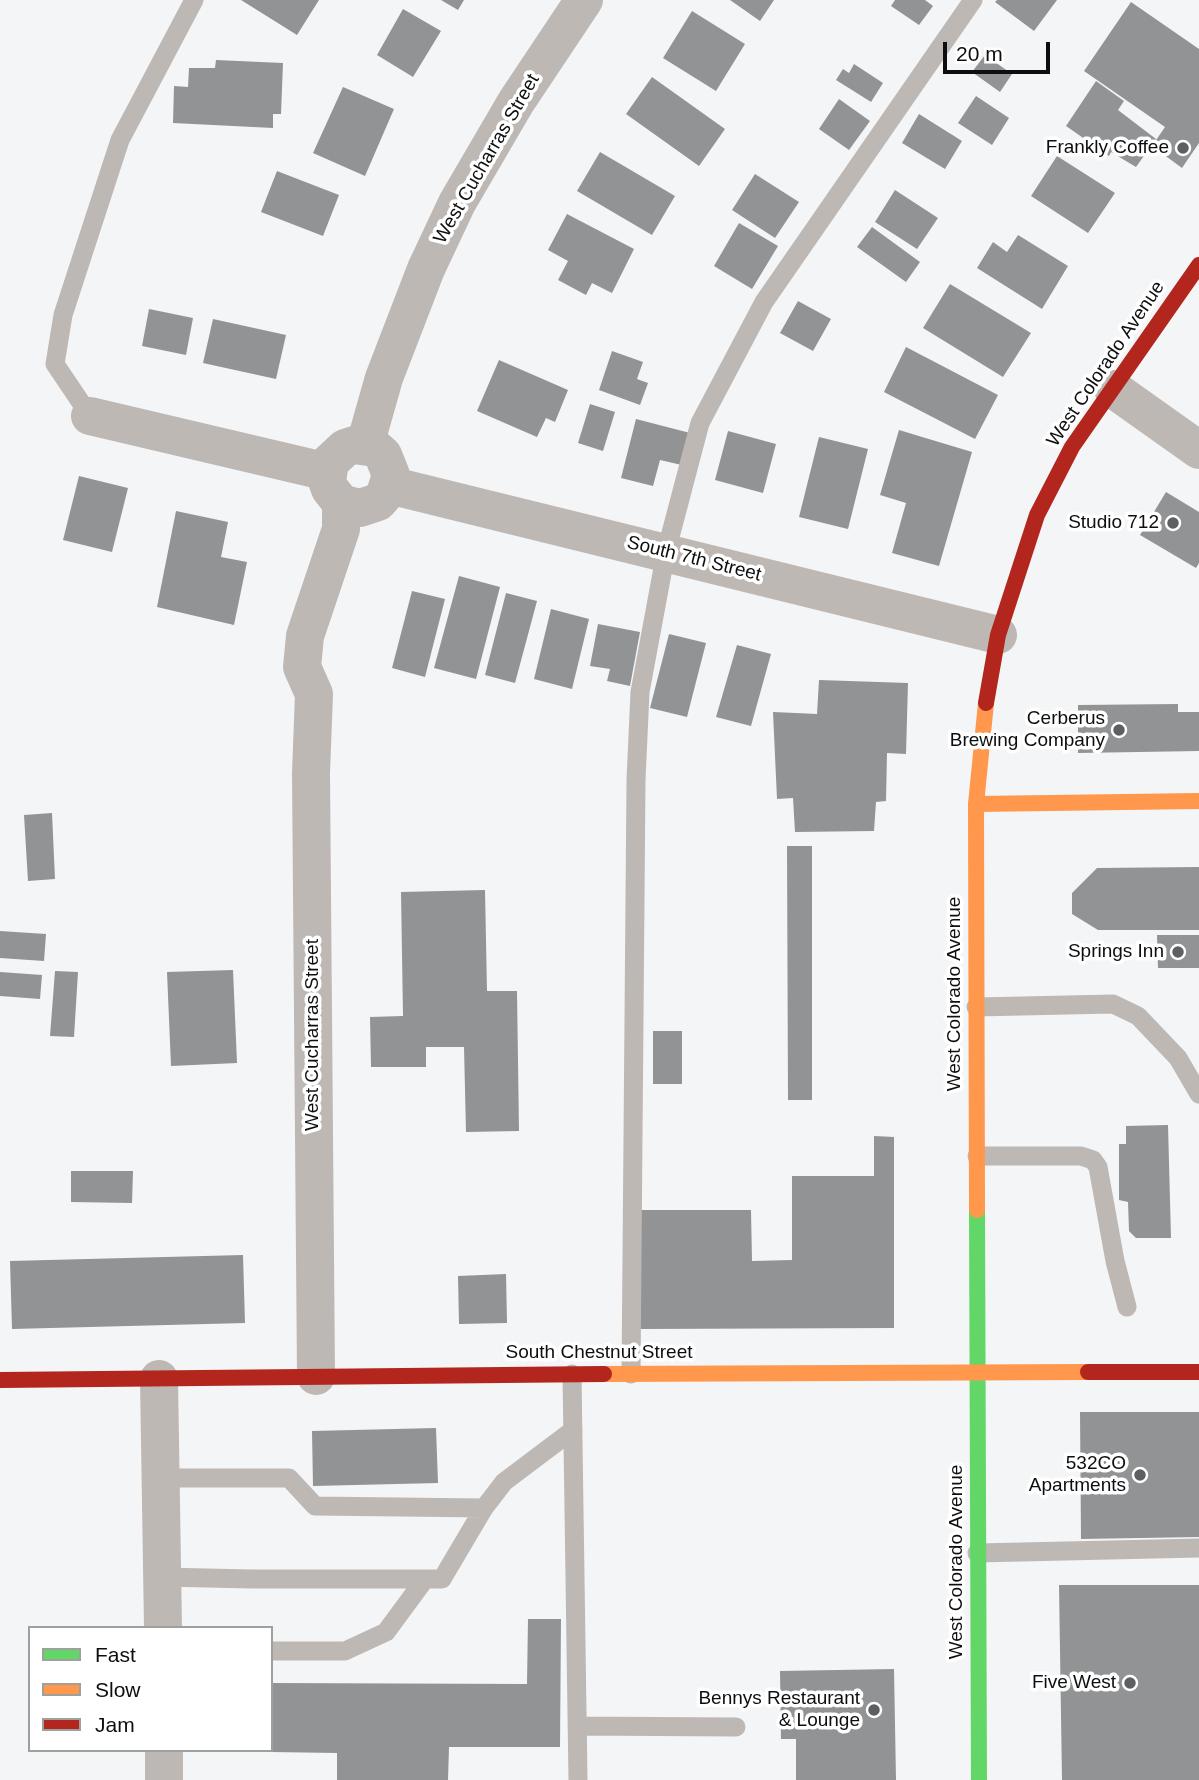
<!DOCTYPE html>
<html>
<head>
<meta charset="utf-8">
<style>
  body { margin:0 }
  #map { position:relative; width:1199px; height:1780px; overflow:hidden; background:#f4f5f7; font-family:Helvetica,sans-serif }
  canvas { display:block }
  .legend { position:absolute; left:28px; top:1626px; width:245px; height:126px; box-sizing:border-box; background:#fff; border:2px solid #9e9f9f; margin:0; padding:9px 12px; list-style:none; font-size:21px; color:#0d0e0f }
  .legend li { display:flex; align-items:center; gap:14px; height:35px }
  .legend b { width:35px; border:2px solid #9e9f9f }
  .scale { position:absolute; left:943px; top:42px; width:107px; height:32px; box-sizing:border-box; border:4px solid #0d0e0f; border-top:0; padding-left:9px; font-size:21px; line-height:24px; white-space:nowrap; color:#0d0e0f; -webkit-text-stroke:5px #fff; paint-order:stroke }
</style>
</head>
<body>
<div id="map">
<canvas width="1199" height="1780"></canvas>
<ul class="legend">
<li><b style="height:9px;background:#63d668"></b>Fast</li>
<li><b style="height:9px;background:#ff974d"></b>Slow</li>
<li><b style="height:9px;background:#b3261e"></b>Jam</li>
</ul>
<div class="scale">20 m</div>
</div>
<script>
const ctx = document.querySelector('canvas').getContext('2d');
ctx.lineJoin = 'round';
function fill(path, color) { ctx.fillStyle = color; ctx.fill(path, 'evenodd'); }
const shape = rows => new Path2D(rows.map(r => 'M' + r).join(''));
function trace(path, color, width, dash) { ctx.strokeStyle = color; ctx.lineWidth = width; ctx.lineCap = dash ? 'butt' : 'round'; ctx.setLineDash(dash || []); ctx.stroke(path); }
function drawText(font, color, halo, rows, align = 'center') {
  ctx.font = font + ' Helvetica,sans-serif'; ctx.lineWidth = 7; ctx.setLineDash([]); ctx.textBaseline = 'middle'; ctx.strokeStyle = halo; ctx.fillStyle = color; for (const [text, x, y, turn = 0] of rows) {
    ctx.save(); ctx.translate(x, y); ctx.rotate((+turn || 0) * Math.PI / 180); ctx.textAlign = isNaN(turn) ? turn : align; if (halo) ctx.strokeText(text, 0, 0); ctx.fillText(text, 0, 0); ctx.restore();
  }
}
fill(shape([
  [241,0,319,0,297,35],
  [441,0,464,0,458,10],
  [730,0,774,0,760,21],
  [895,0,925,0,933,6,919,25,891,6],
  [997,0,1057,0,1034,31,995,2],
  [1131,2,1199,49,1199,143,1182,168,1152,146,1165,127,1084,71],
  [403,9,441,31,413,77,377,55],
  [692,11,745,44,716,91,663,58],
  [985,55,1012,74,1000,92,972,72],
  [216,60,283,63,281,114,273,114,273,128,173,123,174,86,188,87,189,68,215,68],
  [854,64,883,83,871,102,836,80,843,69,849,73],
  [652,77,725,129,699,166,626,114],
  [1096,81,1124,101,1118,110,1156,139,1136,167,1111,152,1109,156,1066,126],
  [343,87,394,109,365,176,313,153],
  [976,96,1009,118,992,145,958,123],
  [839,99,870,121,849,150,819,129],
  [919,114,962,141,945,169,902,143],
  [600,152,675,196,652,235,577,191],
  [1057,156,1115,193,1088,233,1031,196],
  [277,171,339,195,323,236,261,212],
  [755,174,799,202,775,238,732,210],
  [895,190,938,218,917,249,875,222],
  [567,214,634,249,612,293,592,283,586,295,558,280,568,261,548,250],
  [739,223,778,246,752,289,714,266],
  [872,227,920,262,906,282,857,247],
  [1018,235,1068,266,1042,309,977,268,993,242,1007,252],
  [950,284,1031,333,1003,377,923,328],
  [798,301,831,319,813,351,780,333],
  [149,309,193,318,186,355,142,346],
  [213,319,286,335,276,379,203,363],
  [906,347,998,395,975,439,884,392],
  [612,351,643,362,637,379,648,383,640,405,599,390],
  [499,360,568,390,555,422,546,418,537,437,477,411],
  [590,404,615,412,603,451,578,443],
  [636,419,694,434,686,466,660,460,653,486,621,478],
  [899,430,972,452,939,566,892,553,906,503,880,495],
  [728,431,776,444,763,493,715,480],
  [819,437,868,449,848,529,799,517],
  [79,476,128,488,112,552,63,540],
  [1166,492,1199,512,1199,563,1196,568,1140,535],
  [176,511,228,522,221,557,247,562,234,625,157,607],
  [459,576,500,587,476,679,434,668],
  [412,591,445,599,425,677,392,668],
  [506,593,537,601,515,683,485,675],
  [551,609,589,619,572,689,534,679],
  [598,624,640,632,630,686,607,681,610,669,590,666],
  [669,634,706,643,687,717,650,708],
  [737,645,771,654,751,726,716,717],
  [819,680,908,683,906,754,887,753,886,801,876,802,874,831,795,832,793,798,777,799,773,712,817,714],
  [1178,704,1178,712,1199,712,1199,751,1078,753,1078,705],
  [52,813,55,879,28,881,24,815],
  [787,846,812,846,812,1100,788,1100],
  [1199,867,1199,930,1098,930,1072,914,1072,893,1097,868],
  [485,890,487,991,517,991,519,1131,466,1132,464,1047,426,1047,426,1067,371,1067,370,1017,403,1016,401,892],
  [0,931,46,934,44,961,0,958],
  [1157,935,1199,935,1199,968,1158,968],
  [233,970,237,1063,171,1066,167,972],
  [55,971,78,972,74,1037,50,1036],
  [0,972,42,975,40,999,0,996],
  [653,1031,682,1031,682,1084,653,1084],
  [1168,1125,1171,1238,1136,1238,1129,1231,1128,1202,1119,1200,1119,1144,1126,1144,1126,1126],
  [874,1136,894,1137,894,1328,640,1329,640,1210,751,1210,752,1261,792,1260,792,1176,874,1176],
  [71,1171,133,1171,132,1203,71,1202],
  [243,1255,245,1323,12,1329,10,1261],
  [506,1274,507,1323,459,1324,458,1276],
  [1080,1412,1199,1412,1199,1537,1081,1539],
  [436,1428,438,1483,313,1486,312,1431],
  [1059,1585,1199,1585,1199,1780,1062,1780],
  [528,1619,561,1619,560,1747,449,1747,448,1780,337,1780,337,1753,271,1752,271,1683,527,1684],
  [894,1669,896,1780,796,1780,796,1739,781,1739,780,1671]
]), '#929394');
trace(shape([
  [90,416,55,364,63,315,120,140,194,0],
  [976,1007,1113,1004,1138,1016,1178,1058,1199,1094],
  [977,1156,1081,1156,1093,1160,1098,1167,1115,1261,1127,1307],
  [572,1374,578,1780],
  [631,1374,636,780,640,692,666,552,700,423,764,302,973,0],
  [160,1478,289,1478,315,1506,484,1508],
  [977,1553,1199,1548],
  [162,1577,252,1579,442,1579,484,1508,504,1482,573,1430],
  [271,1651,345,1651,386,1632,425,1579],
  [577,1726,736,1727]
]), '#beb8b5', 19);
trace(shape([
  [1113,389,1199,450],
  [90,416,328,472],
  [365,445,384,378,426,269,457,203,516,102,584,0],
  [389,485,998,635],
  [316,1376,311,773,314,694,302,667,305,636,341,529,341,503,330,489,327,481,330,462,345,448,354,445,375,448,383,455,391,475,385,494,378,502,360,508,341,503],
  [159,1379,163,1628],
  [164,1750,164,1780]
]), '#beb8b5', 38);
trace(shape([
  [977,1210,979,1780]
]), '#63d668', 16);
trace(shape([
  [976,804,1199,801],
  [977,1210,976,804,986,703],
  [604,1374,1088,1372]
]), '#ff974d', 16);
trace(shape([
  [986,703,998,635,1037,515,1072,447,1199,265],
  [1088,1372,1199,1372],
  [0,1380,604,1374]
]), '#b3261e', 16);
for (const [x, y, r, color] of [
  [1183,148,7,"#5e5f60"],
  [1173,523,7,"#5e5f60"],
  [1119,730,7,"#5e5f60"],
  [1178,952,7,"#5e5f60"],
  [1140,1475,7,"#5e5f60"],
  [1130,1683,7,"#5e5f60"],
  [874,1710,7,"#5e5f60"]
]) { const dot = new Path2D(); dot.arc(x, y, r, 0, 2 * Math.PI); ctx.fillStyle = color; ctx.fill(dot); trace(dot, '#fff', 2.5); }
drawText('19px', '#0d0e0f', '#fff', [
  ["Frankly Coffee",1169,148],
  ["Studio 712",1159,523],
  ["Cerberus",1105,719],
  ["Brewing Company",1105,741],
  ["Springs Inn",1164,952],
  ["532CO",1126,1464],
  ["Apartments",1126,1486],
  ["Five West",1116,1683],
  ["Bennys Restaurant",860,1699],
  ["& Lounge",860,1721]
], 'right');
drawText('19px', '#0d0e0f', '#fff', [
  ["West Cucharras Street",487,159,-60],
  ["West Colorado Avenue",1106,364,-56],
  ["South 7th Street",694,559,14],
  ["West Colorado Avenue",955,994,-90],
  ["West Cucharras Street",313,1035,-90],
  ["South Chestnut Street",599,1353],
  ["West Colorado Avenue",957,1562,-90]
]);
</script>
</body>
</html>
